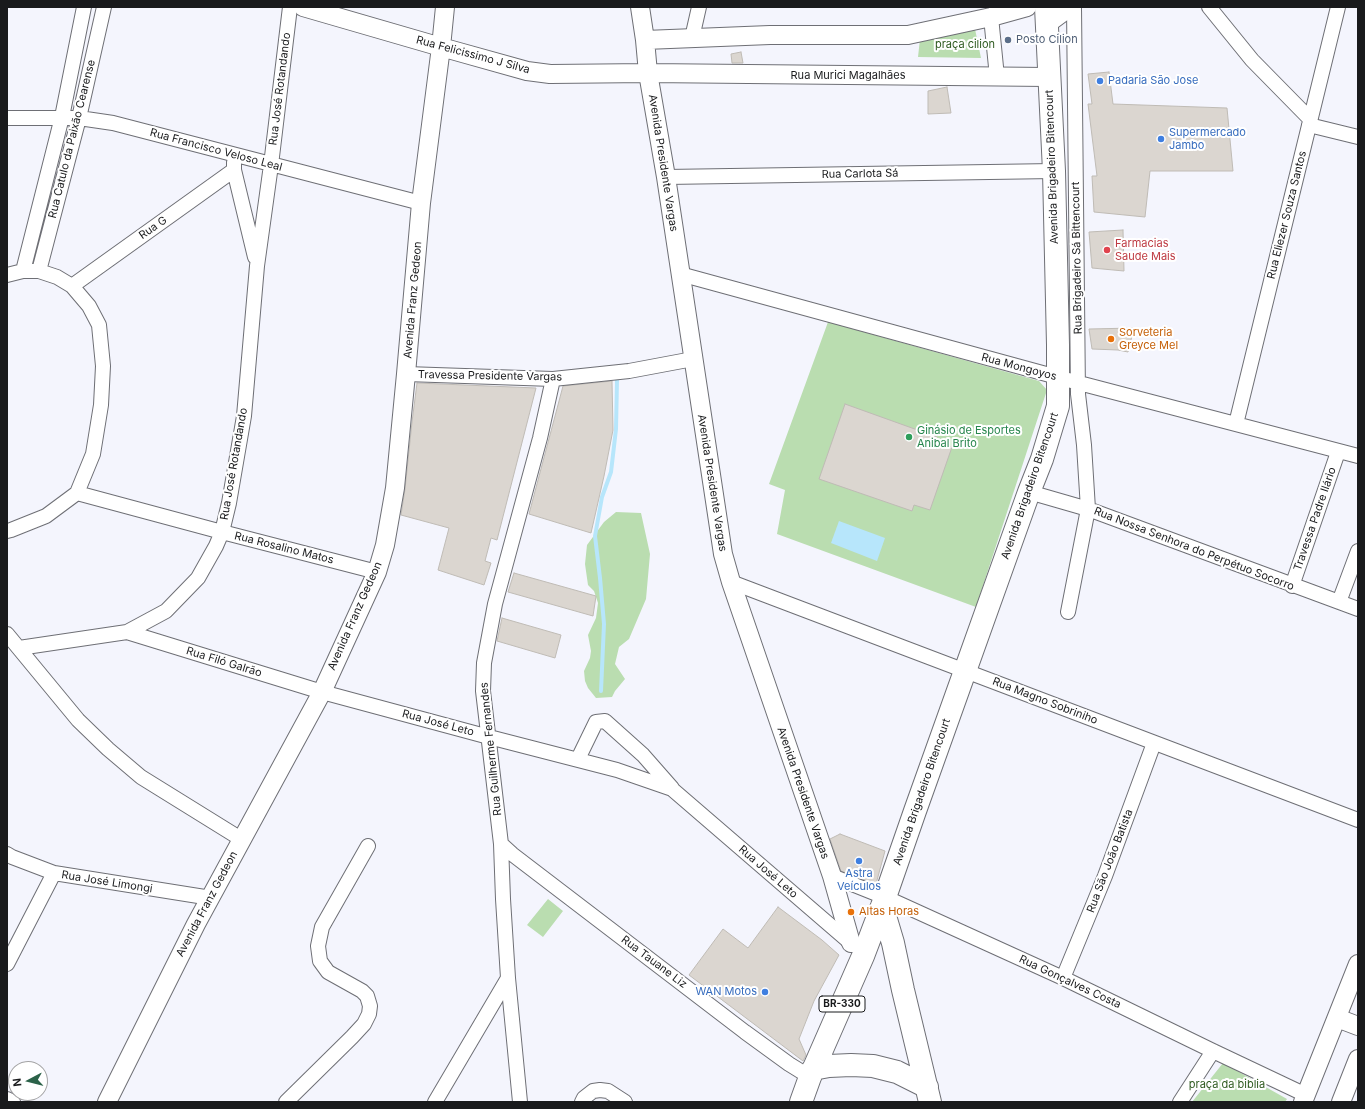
<!DOCTYPE html>
<html>
<head>
<meta charset="utf-8">
<style>
  body { margin:0 }
  #map { position:relative; width:1365px; height:1109px; overflow:hidden; background:#f4f5fd; font-family:Inter,sans-serif }
  canvas { display:block }
  .frame { position:absolute; inset:0; border:8px solid #191a1c; pointer-events:none }
  .north { position:absolute; left:8px; top:1061px; width:40px; height:40px; box-sizing:border-box; background:#fff; border:1px solid #a3a3a4; border-radius:50%; rotate:263deg; font-size:11px; font-weight:700; line-height:16px; text-align:center; color:#191a1c }
  .north::after { content:''; display:block; margin:auto; width:14px; height:18px; background:#2b6249; clip-path:polygon(50% 0,100% 100%,50% 72%,0 100%) }
</style>
</head>
<body>
<div id="map">
<canvas width="1365" height="1109"></canvas>
<div class="frame"></div>
<div class="north">N</div>
</div>
<script>
const ctx = document.querySelector('canvas').getContext('2d');
ctx.lineJoin = 'round';
function fill(path, color) { ctx.fillStyle = color; ctx.fill(path, 'evenodd'); }
const shape = rows => new Path2D(rows.map(r => 'M' + r).join(''));
function trace(path, color, width, dash) { ctx.strokeStyle = color; ctx.lineWidth = width; ctx.lineCap = dash ? 'butt' : 'round'; ctx.setLineDash(dash || []); ctx.stroke(path); }
function drawText(font, color, halo, rows, align = 'center') {
  ctx.font = font + ' Inter,sans-serif'; ctx.lineWidth = 4; ctx.setLineDash([]); ctx.textBaseline = 'middle'; ctx.strokeStyle = halo; ctx.fillStyle = color; for (const [text, x, y, turn = 0] of rows) {
    ctx.save(); ctx.translate(x, y); ctx.rotate((+turn || 0) * Math.PI / 180); ctx.textAlign = isNaN(turn) ? turn : align; if (halo) ctx.strokeText(text, 0, 0); ctx.fillText(text, 0, 0); ctx.restore();
  }
}
fill(shape([
  [975,29,981,58,918,57,920,39],
  [828,322,1039,381,1047,390,976,607,777,534,785,490,769,484],
  [616,512,641,513,650,554,646,599,629,639,619,647,615,664,625,679,615,691,612,697,596,698,588,688,585,681,584,671,590,658,591,651,588,635,596,618,598,603,594,591,588,585,585,564,587,545,604,522],
  [548,899,563,911,543,937,527,925],
  [1223,1063,1287,1099,1285,1102,1192,1102]
]), '#baddb0');
fill(shape([
  [839,521,885,538,877,561,831,543]
]), '#b7e6fb');
trace(shape([
  [601,691,604,624,600,578,595,536,602,497,611,472,616,429,617,380]
]), '#b7e6fb', 4);
const building = shape([
  [741,52,743,63,732,63,731,54,741,52],
  [1109,72,1113,104,1227,108,1233,171,1150,171,1145,217,1094,212,1092,176,1097,176,1088,104,1092,104,1088,74,1109,72],
  [947,87,951,113,928,114,928,91,947,87],
  [1123,230,1124,271,1092,268,1089,232,1123,230],
  [1134,328,1128,352,1118,350,1092,349,1089,329,1134,328],
  [612,381,613,430,604,476,591,533,529,514,563,386,612,381],
  [417,383,536,388,497,540,491,538,485,561,491,563,484,585,438,570,449,528,401,515,405,489,412,422,417,383],
  [845,404,937,437,936,441,952,447,930,510,914,505,912,511,819,479,845,404],
  [514,573,596,596,593,616,508,592,514,573],
  [502,618,561,635,555,658,497,641,502,618],
  [840,834,885,851,876,884,841,871,830,839,840,834],
  [778,907,822,940,839,955,814,1001,799,1039,806,1055,803,1061,689,975,723,929,748,948,778,907]
]);
fill(building, '#dbd6d0');
trace(building, '#bfbbb5', 1);
const minor = shape([
  [1209,7,1252,60,1310,119],
  [991,17,997,77],
  [692,38,699,7],
  [7,118,79,118,113,123,421,203],
  [1309,125,1358,137],
  [234,162,234,170,255,257],
  [666,177,1054,171],
  [23,271,62,117,84,7],
  [39,271,79,118,104,7],
  [680,274,1079,383,1358,456],
  [7,275,23,271,39,271,57,277,72,286,89,306,99,325,103,366,101,405,93,454,77,493,46,516,11,530,7,531],
  [72,286,234,170],
  [406,374,553,379,629,371,693,359],
  [1236,424,1338,7],
  [1029,492,1088,509,1358,609],
  [77,493,222,532,377,572],
  [731,582,1358,820],
  [1292,586,1338,452],
  [1339,602,1358,551],
  [1068,612,1088,509,1084,445,1078,394,1074,7],
  [127,632,322,692,489,737,617,770,672,789,853,945],
  [7,634,78,720,108,749,141,777,241,839],
  [19,648,127,632,166,611,198,578,216,546,222,532,229,503,244,416,257,266,271,165,290,7],
  [578,759,596,722,605,721,643,755,672,788],
  [501,844,512,854,745,1032,789,1064,810,1077],
  [7,854,12,857,54,873,211,898],
  [832,876,887,898,1063,978,1213,1051,1306,1095],
  [7,964,54,873],
  [1063,978,1105,876,1154,743],
  [7,1099,13,1102],
  [286,1102,352,1037,364,1024,369,1014,370,1006,367,996,362,991,328,972,320,961,318,946,322,927,368,846],
  [435,1102,508,978],
  [520,1102,508,978,503,899,501,844,483,691,484,663,495,604,540,438,553,379],
  [582,1102,584,1098,593,1091,600,1090,608,1091,625,1102],
  [1180,1102,1213,1051]
]);
const tertiary = shape([
  [303,7,441,47,527,71,550,74,648,73,1048,77],
  [640,7,645,40,648,73,666,177,723,554,731,582,832,876,851,943],
  [1047,24,1070,7],
  [645,40,770,35,908,35,991,17,1027,7],
  [1337,1018,1358,1026],
  [107,1102,196,924,322,692,377,572,385,545,395,488,406,374,421,203,441,47,445,7],
  [1303,1102,1358,964],
  [1341,1102,1358,1059]
]);
const primary = shape([
  [882,906,893,943,903,990,930,1102],
  [813,1069,829,1066,851,1065,873,1066,897,1072,927,1087],
  [801,1102,810,1077,863,956,882,906,915,811,1029,492,1042,459,1058,406,1058,345,1054,171,1046,7]
]);
trace(minor, '#6e6f75', 16);
trace(tertiary, '#6e6f75', 20);
trace(primary, '#6e6f75', 24);
trace(minor, '#fff', 14);
trace(tertiary, '#fff', 18);
trace(primary, '#fff', 22);
for (const [x, y, r, color] of [
  [1008,40,4,"#5c6f8a"],
  [1100,81,4,"#3f7fe0"],
  [1161,139,4,"#3f7fe0"],
  [1107,250,4,"#e0444e"],
  [1111,339,4,"#e8710a"],
  [909,437,4,"#2e9e5b"],
  [859,861,4,"#3f7fe0"],
  [851,912,4,"#e8710a"],
  [765,992,4,"#3f7fe0"]
]) { const dot = new Path2D(); dot.arc(x, y, r, 0, 2 * Math.PI); ctx.fillStyle = color; ctx.fill(dot); trace(dot, '#fff', 1.5); }
for (const [x, y, w] of [
  [842,1004,46]
]) { const box = new Path2D(); box.roundRect(x - w / 2, y - 8, w, 16, 3); ctx.fillStyle = '#fff'; ctx.fill(box); trace(box, '#191a1c', 1); }
drawText('bold 10px', '#191a1c', null, [
  ["BR-330",842,1004]
]);
drawText('11px', '#4e5e75', '#fff', [
  ["Posto Cilion",1016,40]
], 'left');
drawText('11px', '#2f5b20', '#fff', [
  ["praça cilion",965,45],
  ["praça da biblia",1227,1085]
]);
drawText('11px', '#191a1c', '#fff', [
  ["Rua Felicissimo J Silva",473,55,15],
  ["Rua Murici Magalhães",848,76],
  ["Rua José Rotandando",280,89,-83],
  ["Rua Catulo da Paixão Cearense",72,139,-76],
  ["Rua Francisco Veloso Leal",216,150,15],
  ["Avenida Presidente Vargas",663,163,81],
  ["Avenida Brigadeiro Bitencourt",1052,167,-92],
  ["Rua Carlota Sá",860,174,-1],
  ["Rua Eliezer Souza Santos",1287,215,-76],
  ["Rua G",153,228,-35],
  ["Rua Brigadeiro Sá Bittencourt",1077,258,-91],
  ["Avenida Franz Gedeon",413,300,-85],
  ["Rua Mongoyos",1019,367,15],
  ["Travessa Presidente Vargas",490,376,1],
  ["Rua José Rotandando",234,464,-80],
  ["Avenida Presidente Vargas",712,483,81],
  ["Avenida Brigadeiro Bitencourt",1030,486,-71],
  ["Travessa Padre Ilário",1315,519,-71],
  ["Rua Rosalino Matos",284,548,14],
  ["Rua Nossa Senhora do Perpétuo Socorro",1194,549,21],
  ["Avenida Franz Gedeon",355,616,-66],
  ["Rua Filó Galrão",224,662,17],
  ["Rua Magno Sobriniho",1045,701,21],
  ["Rua José Leto",438,723,15],
  ["Rua Guilherme Fernandes",491,749,-96],
  ["Avenida Brigadeiro Bitencourt",922,792,-71],
  ["Avenida Presidente Vargas",803,793,71],
  ["Rua São João Batista",1110,861,-69],
  ["Rua José Leto",768,872,41],
  ["Rua José Limongi",107,882,9],
  ["Avenida Franz Gedeon",207,904,-62],
  ["Rua Tauane Liz",654,962,37],
  ["Rua Gonçalves Costa",1070,982,25]
]);
drawText('11px', '#366cbe', '#fff', [
  ["Padaria São Jose",1108,81],
  ["Supermercado",1169,133],
  ["Jambo",1169,146],
  ["Astra",859,874,"center"],
  ["Veículos",859,887,"center"],
  ["WAN Motos",757,992,"right"]
], 'left');
drawText('11px', '#be3a42', '#fff', [
  ["Farmacias",1115,244],
  ["Saude Mais",1115,257]
], 'left');
drawText('11px', '#c56008', '#fff', [
  ["Sorveteria",1119,333],
  ["Greyce Mel",1119,346],
  ["Altas Horas",859,912]
], 'left');
drawText('11px', '#27864d', '#fff', [
  ["Ginásio de Esportes",917,431],
  ["Anibal Brito",917,444]
], 'left');
</script>
</body>
</html>
